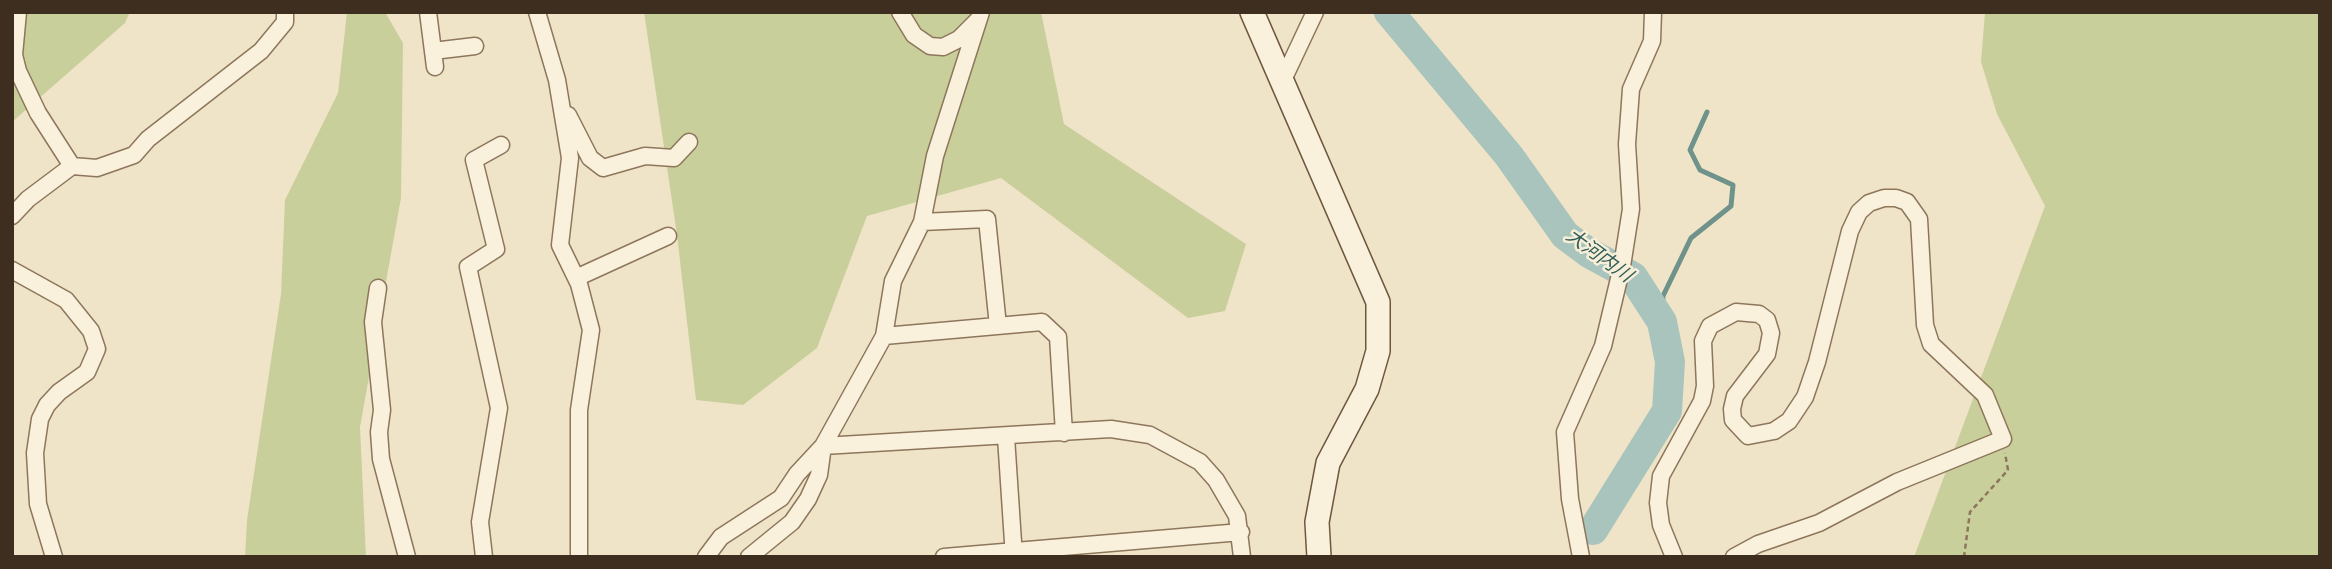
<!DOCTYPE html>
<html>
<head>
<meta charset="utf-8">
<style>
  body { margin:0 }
  #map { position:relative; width:2332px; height:569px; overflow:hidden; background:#f0e4c8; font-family:"PT Serif",serif }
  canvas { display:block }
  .frame { position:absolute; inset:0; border:14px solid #3d2e20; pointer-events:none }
</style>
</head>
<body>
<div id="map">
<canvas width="2332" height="569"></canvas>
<div class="frame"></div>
</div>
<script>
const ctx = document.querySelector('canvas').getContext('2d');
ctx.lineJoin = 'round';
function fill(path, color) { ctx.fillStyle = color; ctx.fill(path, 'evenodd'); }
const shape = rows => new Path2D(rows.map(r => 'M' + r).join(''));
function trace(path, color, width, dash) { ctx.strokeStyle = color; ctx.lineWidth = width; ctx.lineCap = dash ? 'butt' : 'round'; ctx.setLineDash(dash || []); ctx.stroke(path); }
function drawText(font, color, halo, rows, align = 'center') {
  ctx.font = font + ' "PT Serif","Noto Sans JP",serif'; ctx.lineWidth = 5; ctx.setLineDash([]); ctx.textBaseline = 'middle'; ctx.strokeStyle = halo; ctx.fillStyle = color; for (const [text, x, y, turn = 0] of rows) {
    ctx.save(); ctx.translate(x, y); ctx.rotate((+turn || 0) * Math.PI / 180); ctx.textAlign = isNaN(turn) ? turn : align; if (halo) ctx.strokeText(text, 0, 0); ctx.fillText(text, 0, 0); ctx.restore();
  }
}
fill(shape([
  [12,12,130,12,125,23,12,122],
  [347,12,385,12,403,43,401,198,360,427,366,557,245,557,247,520,281,294,285,200,338,93],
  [644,12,1041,12,1064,124,1246,244,1225,311,1188,318,1001,178,867,216,817,348,743,405,696,400,677,235],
  [1985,12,2320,12,2320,557,1914,557,2045,206,1997,114,1981,62]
]), '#c9cf9b');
trace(shape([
  [1662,322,1663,296,1691,238,1731,206,1733,185,1700,170,1690,150,1707,112]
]), '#6f938a', 5);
trace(shape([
  [1389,12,1509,156,1565,235,1589,253,1633,277,1662,322,1670,362,1667,411,1593,530]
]), '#a9c4bc', 30);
const street = shape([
  [18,12,14,55,18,71,38,113,72,166],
  [428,12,435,67],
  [537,12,557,80,570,158,560,245,579,284,591,330,579,410,579,557],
  [900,12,914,35,930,46,943,47,959,39,977,21],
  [433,51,475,46],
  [1282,82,1315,12],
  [568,115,590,158,603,168,645,156,674,158,689,142],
  [12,216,28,199,72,166,97,168,134,155,148,139,261,51,285,22,285,12],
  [922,222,987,219,998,326],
  [12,270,66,300,91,331,97,349,87,372,59,392,47,405,40,419,35,453,38,504,54,557],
  [576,278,668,236],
  [378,288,373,322,382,410,379,432,381,459,407,557],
  [884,336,893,281,922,222,935,156,981,12],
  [1006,437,1014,557],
  [823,446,1111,429,1150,435,1200,462,1216,480,1237,516,1242,557],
  [484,557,480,522,499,408,468,267,496,249,474,160,501,145],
  [706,557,721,537,781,498,797,474,823,446,884,336,1042,322,1058,337,1064,433],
  [749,557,792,522,808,499,819,475,823,446],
  [944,557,1241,532],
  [1581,557,1570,499,1565,432,1603,346,1622,266,1631,209,1627,144,1631,89,1652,41,1653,12],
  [1674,557,1661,525,1658,503,1661,476,1702,401,1705,386,1703,341,1710,326,1736,312,1759,314,1767,320,1771,333,1767,354,1735,396,1732,409,1733,420,1748,436,1774,431,1789,421,1805,397,1817,362,1850,231,1859,212,1869,203,1884,198,1896,198,1907,202,1919,219,1925,325,1931,344,1985,395,2003,439,1897,482,1819,523,1758,544,1734,557]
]);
const secondary = shape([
  [1252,12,1378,302,1378,351,1367,389,1328,463,1317,522,1319,557]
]);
trace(street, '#8d765c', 19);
trace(secondary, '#6f573f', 26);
trace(shape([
  [1964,557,1970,512,2008,470,2005,453]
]), '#8d765c', 2.5, [5, 3.5]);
trace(street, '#faf1dc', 16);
trace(secondary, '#faf1dc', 23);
drawText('italic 19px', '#2f5d5a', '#f7eed8', [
  ["大河内川",1599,256,36]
]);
</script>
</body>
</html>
